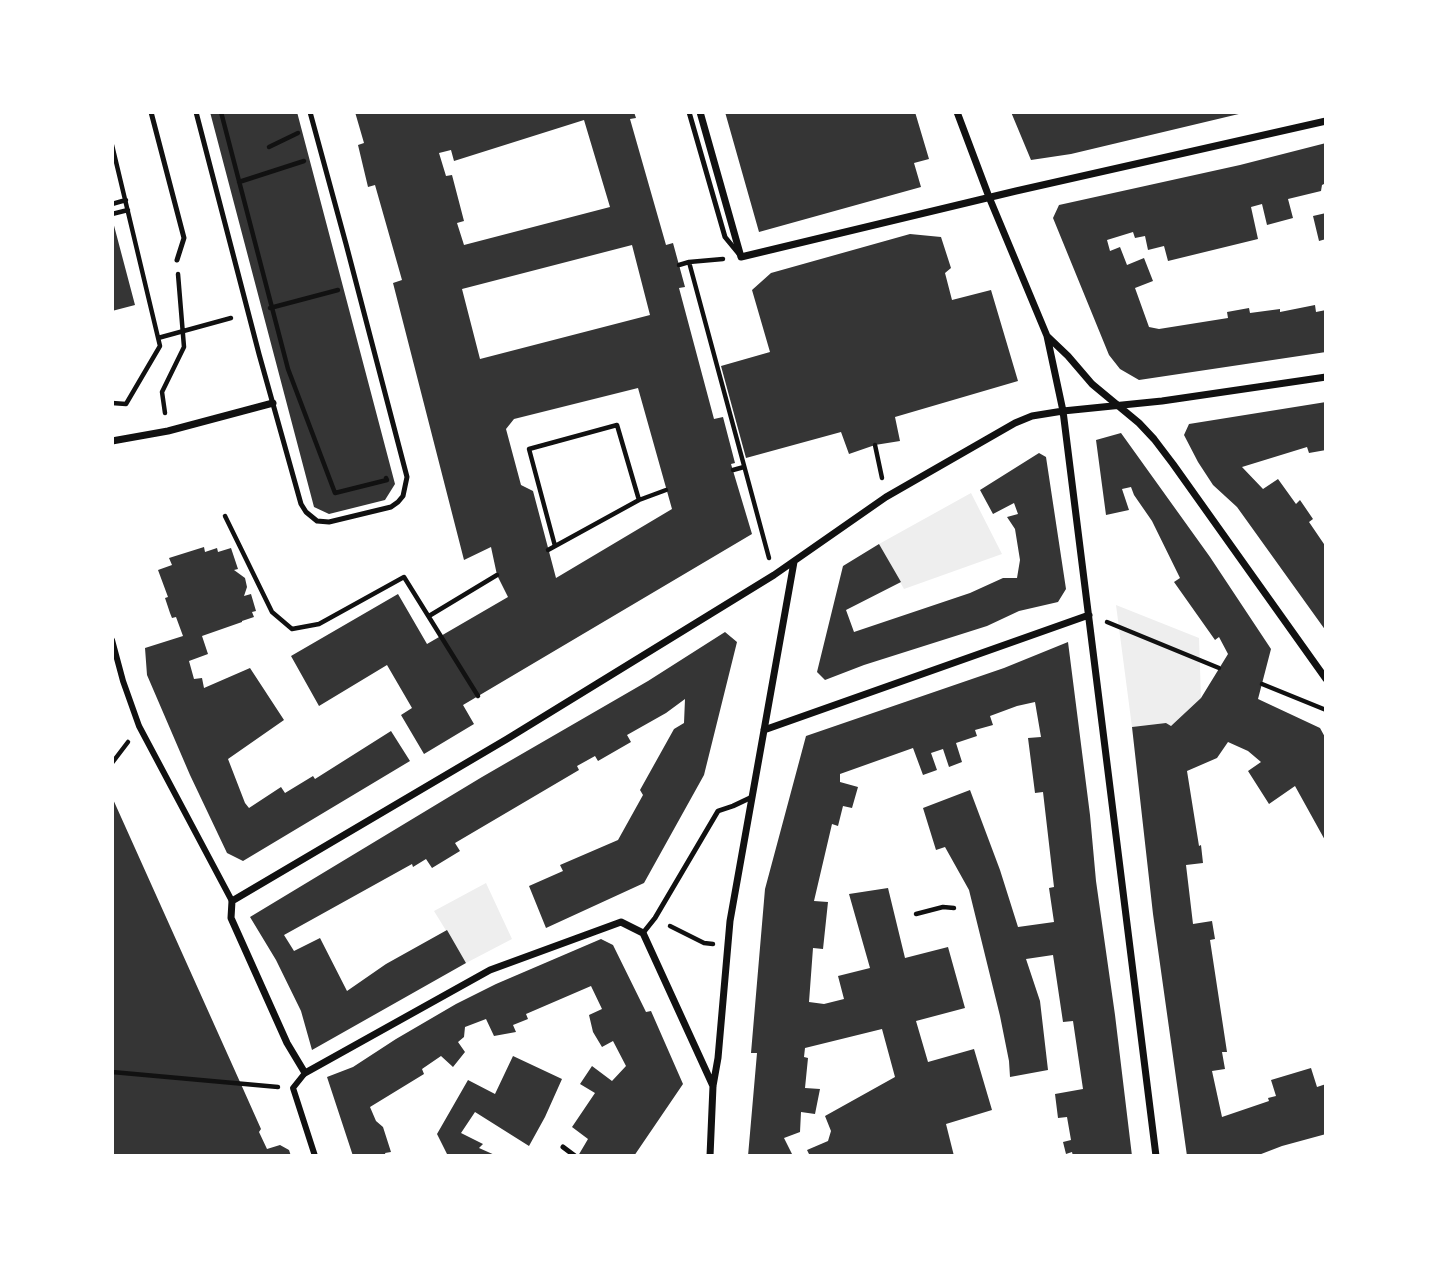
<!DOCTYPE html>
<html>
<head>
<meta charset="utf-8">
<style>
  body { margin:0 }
  #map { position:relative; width:1438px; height:1268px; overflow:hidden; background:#fff; font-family:"Open Sans",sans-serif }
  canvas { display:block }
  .frame { position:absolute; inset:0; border:114px solid #fff; pointer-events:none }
</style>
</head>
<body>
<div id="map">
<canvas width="1438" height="1268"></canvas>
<div class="frame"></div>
</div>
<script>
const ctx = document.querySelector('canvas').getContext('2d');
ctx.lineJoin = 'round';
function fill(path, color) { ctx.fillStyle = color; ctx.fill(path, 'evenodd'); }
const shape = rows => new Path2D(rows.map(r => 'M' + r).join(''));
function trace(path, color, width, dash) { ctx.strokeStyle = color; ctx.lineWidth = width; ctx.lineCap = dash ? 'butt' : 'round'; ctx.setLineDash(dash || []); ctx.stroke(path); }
fill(shape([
  [971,493,1002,554,904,589,879,544],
  [1116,605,1199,638,1201,698,1171,726,1166,723,1132,727],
  [486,883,512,939,466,963,434,911]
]), '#eee');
fill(shape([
  [210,112,297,112,395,484,385,500,329,514,314,507],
  [355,112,634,112,636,118,630,119,666,245,673,243,685,287,679,288,714,419,723,417,735,463,731,464,752,534,463,705,474,724,424,754,401,715,412,708,387,665,319,706,291,656,398,594,427,644,508,597,497,575,491,547,464,560,393,283,402,280,375,185,368,187,358,145,364,143],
  [584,120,610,207,464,245,457,223,464,221,452,175,446,176,439,153,451,150,454,161],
  [632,245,650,315,480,359,462,289],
  [638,388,672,509,556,578,533,491,521,485,506,429,514,419],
  [725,112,915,112,929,159,914,163,921,187,759,232],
  [1011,112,1243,112,1243,113,1071,154,1031,160],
  [1326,143,1326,183,1322,185,1321,191,1288,199,1293,218,1267,225,1262,204,1251,207,1258,239,1168,261,1164,246,1148,250,1145,236,1135,238,1133,232,1107,240,1110,251,1120,247,1127,265,1144,258,1153,281,1135,288,1149,327,1159,329,1228,318,1227,312,1249,308,1250,313,1280,309,1280,312,1315,305,1316,312,1326,310,1326,352,1139,380,1120,369,1109,355,1053,218,1059,205,1240,165],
  [1326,213,1326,239,1319,241,1313,216],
  [112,218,135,305,112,311],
  [910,234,941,237,951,268,945,273,952,300,991,290,1018,381,895,417,900,441,875,445,849,454,841,432,746,458,721,366,770,352,752,290,771,273],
  [1326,402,1326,450,1309,453,1307,447,1242,467,1263,489,1278,479,1296,504,1300,500,1313,519,1309,522,1326,547,1326,631,1237,507,1213,485,1198,462,1184,435,1189,424],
  [1121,433,1210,557,1271,649,1258,699,1320,728,1326,739,1326,842,1295,786,1269,804,1248,771,1261,762,1248,751,1228,742,1217,758,1187,771,1199,846,1201,845,1203,863,1186,865,1193,924,1212,921,1215,939,1210,940,1227,1052,1222,1052,1225,1069,1212,1071,1222,1117,1269,1101,1268,1098,1276,1096,1271,1080,1311,1068,1317,1087,1326,1084,1326,1134,1282,1146,1256,1156,1187,1156,1153,914,1132,727,1166,723,1171,726,1201,698,1228,654,1219,637,1215,640,1174,582,1180,578,1152,521,1134,495,1131,487,1122,489,1129,510,1106,515,1096,440],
  [1039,453,1046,457,1066,589,1058,602,1019,611,987,626,864,665,825,680,817,672,843,566,879,544,901,582,846,610,854,632,970,593,1003,578,1017,578,1020,560,1015,529,1007,517,1018,514,1014,503,993,514,980,490],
  [204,547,205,552,217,548,218,552,231,548,238,569,234,570,245,578,247,587,244,596,251,594,256,611,252,612,254,617,242,621,242,622,202,636,208,654,189,661,194,679,202,678,204,688,250,668,284,720,228,759,245,803,249,808,281,787,285,793,313,776,315,779,391,731,410,761,243,861,227,853,190,775,147,675,145,648,183,636,176,617,172,618,170,613,165,598,168,597,158,570,172,565,169,558],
  [725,632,737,642,704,775,644,883,546,928,529,886,563,871,560,865,618,840,643,795,640,790,674,729,684,723,685,699,666,713,627,735,631,742,598,761,595,756,577,766,579,770,455,843,460,851,432,868,426,859,413,867,412,864,284,935,294,951,320,938,347,991,386,964,447,930,466,963,312,1050,301,1011,276,960,250,917,482,777,648,681],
  [1068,642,1090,815,1096,881,1115,1015,1132,1156,1073,1156,1072,1152,1066,1154,1063,1142,1071,1140,1067,1117,1058,1118,1055,1094,1083,1089,1073,1021,1063,1022,1053,955,1026,959,1040,1001,1048,1070,1010,1077,1009,1061,1000,1016,969,890,945,847,936,850,923,808,970,790,1000,870,1018,927,1054,922,1049,888,1054,887,1043,792,1035,793,1028,738,1041,737,1035,702,1017,706,990,716,993,725,975,730,977,736,956,743,962,762,949,767,943,749,931,753,937,770,923,775,913,748,840,774,840,782,858,787,852,808,843,806,838,826,832,824,814,901,828,902,823,949,813,948,809,1002,824,1004,844,999,838,976,870,968,849,894,888,888,905,958,948,947,965,1008,916,1021,928,1062,974,1049,992,1110,946,1124,954,1156,810,1156,807,1150,828,1141,831,1131,825,1116,895,1077,882,1029,805,1048,804,1057,808,1058,805,1088,820,1089,815,1114,801,1112,800,1132,784,1138,793,1156,748,1156,757,1053,751,1053,765,889,806,736,1004,668],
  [112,797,240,1082,261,1129,259,1132,267,1149,280,1145,289,1150,291,1156,112,1156],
  [601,939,613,945,646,1012,651,1011,683,1084,634,1156,578,1156,588,1139,572,1127,595,1093,580,1084,592,1066,612,1081,626,1066,613,1041,602,1047,593,1032,589,1015,602,1009,591,986,526,1014,528,1019,513,1025,516,1032,494,1036,486,1019,465,1027,464,1037,458,1042,465,1052,453,1067,441,1056,422,1069,424,1074,370,1107,376,1121,383,1127,391,1152,385,1153,386,1156,353,1156,327,1077,353,1067,396,1039,456,1004,496,984],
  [513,1056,562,1079,545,1117,529,1146,475,1112,461,1133,483,1144,479,1148,497,1156,448,1156,437,1134,468,1080,495,1094]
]), '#353535');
trace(shape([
  [221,112,288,369,335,493,387,480,386,478],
  [112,145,160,346,126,404,112,403],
  [269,147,298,133],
  [239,182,304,161],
  [112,204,126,200],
  [112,214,128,210],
  [689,262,769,558],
  [679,265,689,262,723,259],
  [270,308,338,290],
  [158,338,231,318],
  [165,413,162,392,184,347,178,274],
  [875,445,882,478],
  [733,470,744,467],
  [225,516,272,612,292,629,319,624,404,577,478,696],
  [555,546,529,449,617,425,639,500],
  [548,550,639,500,666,490],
  [429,616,497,575],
  [1107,622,1219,668],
  [1262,684,1326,710],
  [112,763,128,742],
  [916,914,943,907,954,908],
  [670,926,704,943,713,944],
  [112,1072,278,1087]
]), '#111', 4.5);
trace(shape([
  [151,112,184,238,177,260],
  [196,112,259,354,301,504,306,512,317,521,329,522,391,507,398,502,403,496,407,477,346,244,310,112],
  [689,112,725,237,739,254],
  [643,933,655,918,718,811,733,806,752,797],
  [563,1147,575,1156]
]), '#111', 5);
trace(shape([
  [112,640,123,681,139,726,232,901],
  [305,1073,293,1088,315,1156]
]), '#111', 6);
trace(shape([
  [700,112,741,257,1016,191,1326,121],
  [957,112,989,197,1047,336,1068,356,1092,384,1139,423,1154,439,1173,464,1326,679],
  [1047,336,1063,411,1156,1156],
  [112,441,168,431,273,403],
  [764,730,1089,615],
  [713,1086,643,933,621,922,490,970,305,1073,287,1043,231,918,232,901,507,739,774,575,886,497,1015,423,1032,416,1063,411,1162,401,1326,377],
  [710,1156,713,1086,718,1058,730,921,794,562]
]), '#111', 7);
</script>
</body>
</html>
